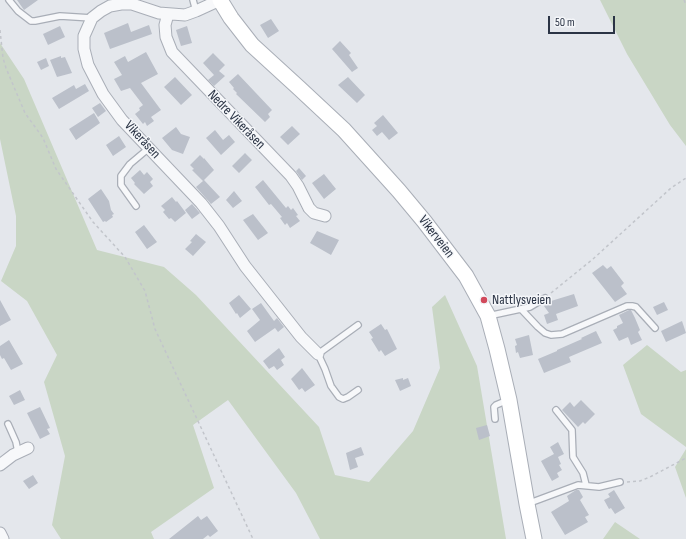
<!DOCTYPE html>
<html>
<head>
<meta charset="utf-8">
<style>
  body { margin:0 }
  #map { position:relative; width:686px; height:539px; overflow:hidden; background:#e4e7ec; font-family:"Sofia Sans Condensed",sans-serif }
  canvas { display:block }
  .scale { position:absolute; left:548px; top:16px; width:67px; height:18px; box-sizing:border-box; border:2px solid #2b3445; border-top:0; padding-left:5px; font-size:12px; line-height:14px; white-space:nowrap; color:#2b3445; -webkit-text-stroke:3px #f4f6f9; paint-order:stroke }
</style>
</head>
<body>
<div id="map">
<canvas width="686" height="539"></canvas>
<div class="scale">50 m</div>
</div>
<script>
const ctx = document.querySelector('canvas').getContext('2d');
ctx.lineJoin = 'round';
function fill(path, color) { ctx.fillStyle = color; ctx.fill(path, 'evenodd'); }
const shape = rows => new Path2D(rows.map(r => 'M' + r).join(''));
function trace(path, color, width, dash) { ctx.strokeStyle = color; ctx.lineWidth = width; ctx.lineCap = dash ? 'butt' : 'round'; ctx.setLineDash(dash || []); ctx.stroke(path); }
function drawText(font, color, halo, rows, align = 'center') {
  ctx.font = font + ' "Sofia Sans Condensed",sans-serif'; ctx.lineWidth = 3; ctx.setLineDash([]); ctx.textBaseline = 'middle'; ctx.strokeStyle = halo; ctx.fillStyle = color; for (const [text, x, y, turn = 0] of rows) {
    ctx.save(); ctx.translate(x, y); ctx.rotate((+turn || 0) * Math.PI / 180); ctx.textAlign = isNaN(turn) ? turn : align; if (halo) ctx.strokeText(text, 0, 0); ctx.fillText(text, 0, 0); ctx.restore();
  }
}
fill(shape([
  [600,0,686,0,686,146,670,125,627,54],
  [0,43,24,79,97,250,164,267,196,295,319,427,335,475,369,482,413,431,440,368,432,307,445,295,477,366,506,539,320,539,296,493,228,400,193,425,214,488,151,532,154,539,61,539,52,525,65,456,44,382,57,355,27,301,1,281,16,246,16,216,0,139],
  [647,345,681,372,686,370,686,447,641,414,623,365],
  [686,449,686,498,675,467],
  [615,522,640,539,603,539]
]), '#c9d6c5');
fill(shape([
  [17,0,38,0,24,10],
  [271,19,279,31,268,38,260,25],
  [128,23,131,32,149,25,152,34,110,49,104,33],
  [60,26,65,37,48,45,43,34],
  [187,26,192,43,181,46,176,30],
  [340,41,351,53,349,55,358,68,352,72,332,49],
  [146,52,158,74,141,83,161,110,151,117,154,121,147,126,145,122,143,124,135,114,140,110,139,108,143,105,130,88,121,91,114,79,122,75,114,62,125,56,128,62],
  [213,53,225,65,219,71,225,76,214,86,208,80,214,75,203,63],
  [61,56,61,58,65,57,72,73,57,77,50,60],
  [46,58,49,66,41,70,37,62],
  [238,74,272,110,268,114,270,117,265,122,236,94,237,93,233,89,234,88,229,82],
  [175,77,192,95,181,105,164,87],
  [348,77,365,95,357,103,338,85],
  [85,84,89,91,59,109,52,98,74,85,76,89],
  [100,103,106,111,98,117,92,108],
  [94,113,100,123,76,140,69,129],
  [383,115,398,133,389,140,382,132,377,136,372,130,377,126,374,123],
  [292,126,300,134,288,145,280,137],
  [176,127,181,134,190,137,183,154,172,150,162,138],
  [215,130,223,140,229,135,235,142,221,155,206,138],
  [119,136,126,147,113,156,106,145],
  [245,153,252,160,239,173,232,166],
  [200,155,204,159,204,158,214,170,204,180,220,197,211,204,196,187,203,181,192,170,194,169,190,165],
  [299,168,306,176,302,180,296,171],
  [140,170,144,175,147,172,153,179,150,182,153,186,144,194,134,184,135,183,131,178],
  [324,174,336,189,324,199,312,183],
  [263,180,286,208,288,206,291,210,293,208,298,215,296,216,300,221,290,228,287,223,285,225,280,218,282,217,271,204,269,205,255,187],
  [101,189,109,201,111,210,114,214,112,215,113,217,106,222,105,221,103,222,88,199],
  [234,191,242,201,233,208,226,200],
  [172,197,176,202,177,201,186,213,175,222,171,218,169,219,163,212,165,210,161,206],
  [192,204,200,213,192,219,185,210],
  [253,214,268,233,258,240,243,220],
  [144,225,157,242,147,249,135,232],
  [317,231,339,240,331,255,310,243],
  [196,234,206,242,193,256,185,249,192,242,190,241],
  [603,265,607,269,611,266,624,283,621,286,627,294,615,302,592,273],
  [574,294,578,306,556,314,558,320,547,324,544,315,549,313,544,306,551,301],
  [239,295,251,309,240,318,237,313,236,314,229,303],
  [0,300,11,320,0,326],
  [664,302,668,310,657,315,653,307],
  [261,303,274,321,277,318,284,327,278,332,275,328,255,342,247,331,260,320,252,309],
  [629,310,631,310,635,318,640,330,638,332,642,340,631,345,628,337,619,341,613,330,617,328,617,326,623,323,619,315],
  [682,321,686,333,666,342,661,331],
  [381,324,385,330,387,329,397,349,385,356,381,350,379,352,371,339,373,338,369,332],
  [596,331,602,343,569,357,571,362,544,373,538,359,557,351,557,350,582,339,581,338],
  [529,335,533,355,520,358,518,352,516,353,515,346,517,345,515,339],
  [9,340,23,364,11,370,4,358,2,359,0,355,0,346],
  [279,348,285,357,281,360,284,365,277,370,274,366,269,369,263,361],
  [302,368,315,385,305,392,302,388,299,390,291,379],
  [403,378,403,380,408,378,411,386,400,391,395,380],
  [20,390,25,400,14,405,9,396],
  [581,400,595,414,585,424,583,422,578,427,562,410,570,402,574,407],
  [40,407,50,428,47,429,50,434,40,439,27,413],
  [487,425,490,436,479,440,476,428],
  [558,442,564,454,558,457,561,464,559,465,562,470,557,473,559,477,552,481,541,461,554,454,550,447],
  [361,447,364,455,355,458,358,467,350,470,346,453],
  [33,475,38,483,29,489,23,481],
  [576,490,579,490,583,497,580,500,589,515,585,517,588,522,565,535,551,512,569,501,567,496],
  [614,490,625,508,615,514,611,508,609,509,604,500,610,497,608,494],
  [198,516,201,520,207,516,218,531,210,537,208,535,203,539,169,539]
]), '#bbc0ca');
const service = shape([
  [9,0,18,11,31,21,35,21,60,16,92,18],
  [193,0,196,11],
  [136,206,121,185,121,176,130,164,149,148],
  [521,309,538,327,545,333,551,335,562,334,627,306,632,306,636,307,655,328],
  [488,316,530,307,545,298],
  [358,390,348,397,343,399,339,397,331,386,325,369,318,354,358,325],
  [556,410,572,430,573,457,583,473,586,485],
  [495,419,494,407,496,405,508,400],
  [8,424,16,442,18,452],
  [527,504,578,485,599,487,620,482]
]);
const minor = shape([
  [220,0,196,11,185,15,159,13,132,4,121,4,110,6,101,11,92,18,84,36,84,49,88,65,103,94,122,120,201,203,219,226,245,266,301,337,318,354],
  [168,14,165,25,166,37,172,52,291,176,298,186,309,208,314,213,325,216],
  [0,465,13,455,28,448],
  [0,533,3,539]
]);
const secondary = shape([
  [220,0,231,18,252,45,299,88,344,130,399,191,424,221,466,276,488,316,497,349,509,400,527,504,534,539]
]);
trace(service, '#a9aeb7', 8);
trace(minor, '#a9aeb7', 13);
trace(secondary, '#a9aeb7', 17);
trace(shape([
  [684,0,686,5],
  [0,30,3,58,6,68,25,113,43,138,56,169,93,222,125,257,145,291,155,329,253,539],
  [551,293,593,259,671,188,686,178],
  [627,482,640,481,650,477,686,458]
]), '#c2c5cb', 1.5, [3, 3]);
trace(service, '#f7f8fa', 5.5);
trace(minor, '#f7f8fa', 11);
trace(secondary, '#fff', 15);
for (const [x, y, r, color] of [
  [484,300,4,"#d1495b"]
]) { const dot = new Path2D(); dot.arc(x, y, r, 0, 2 * Math.PI); ctx.fillStyle = color; ctx.fill(dot); trace(dot, '#f4f6f9', 1.5); }
drawText('14px', '#2b3445', '#f4f6f9', [
  ["Nedre Vikeråsen",236,120,46],
  ["Vikeråsen",142,140,47],
  ["Vikerveien",436,237,52]
]);
drawText('14px', '#2b3445', '#f4f6f9', [
  ["Nattlysveien",492,300]
], 'left');
</script>
</body>
</html>
